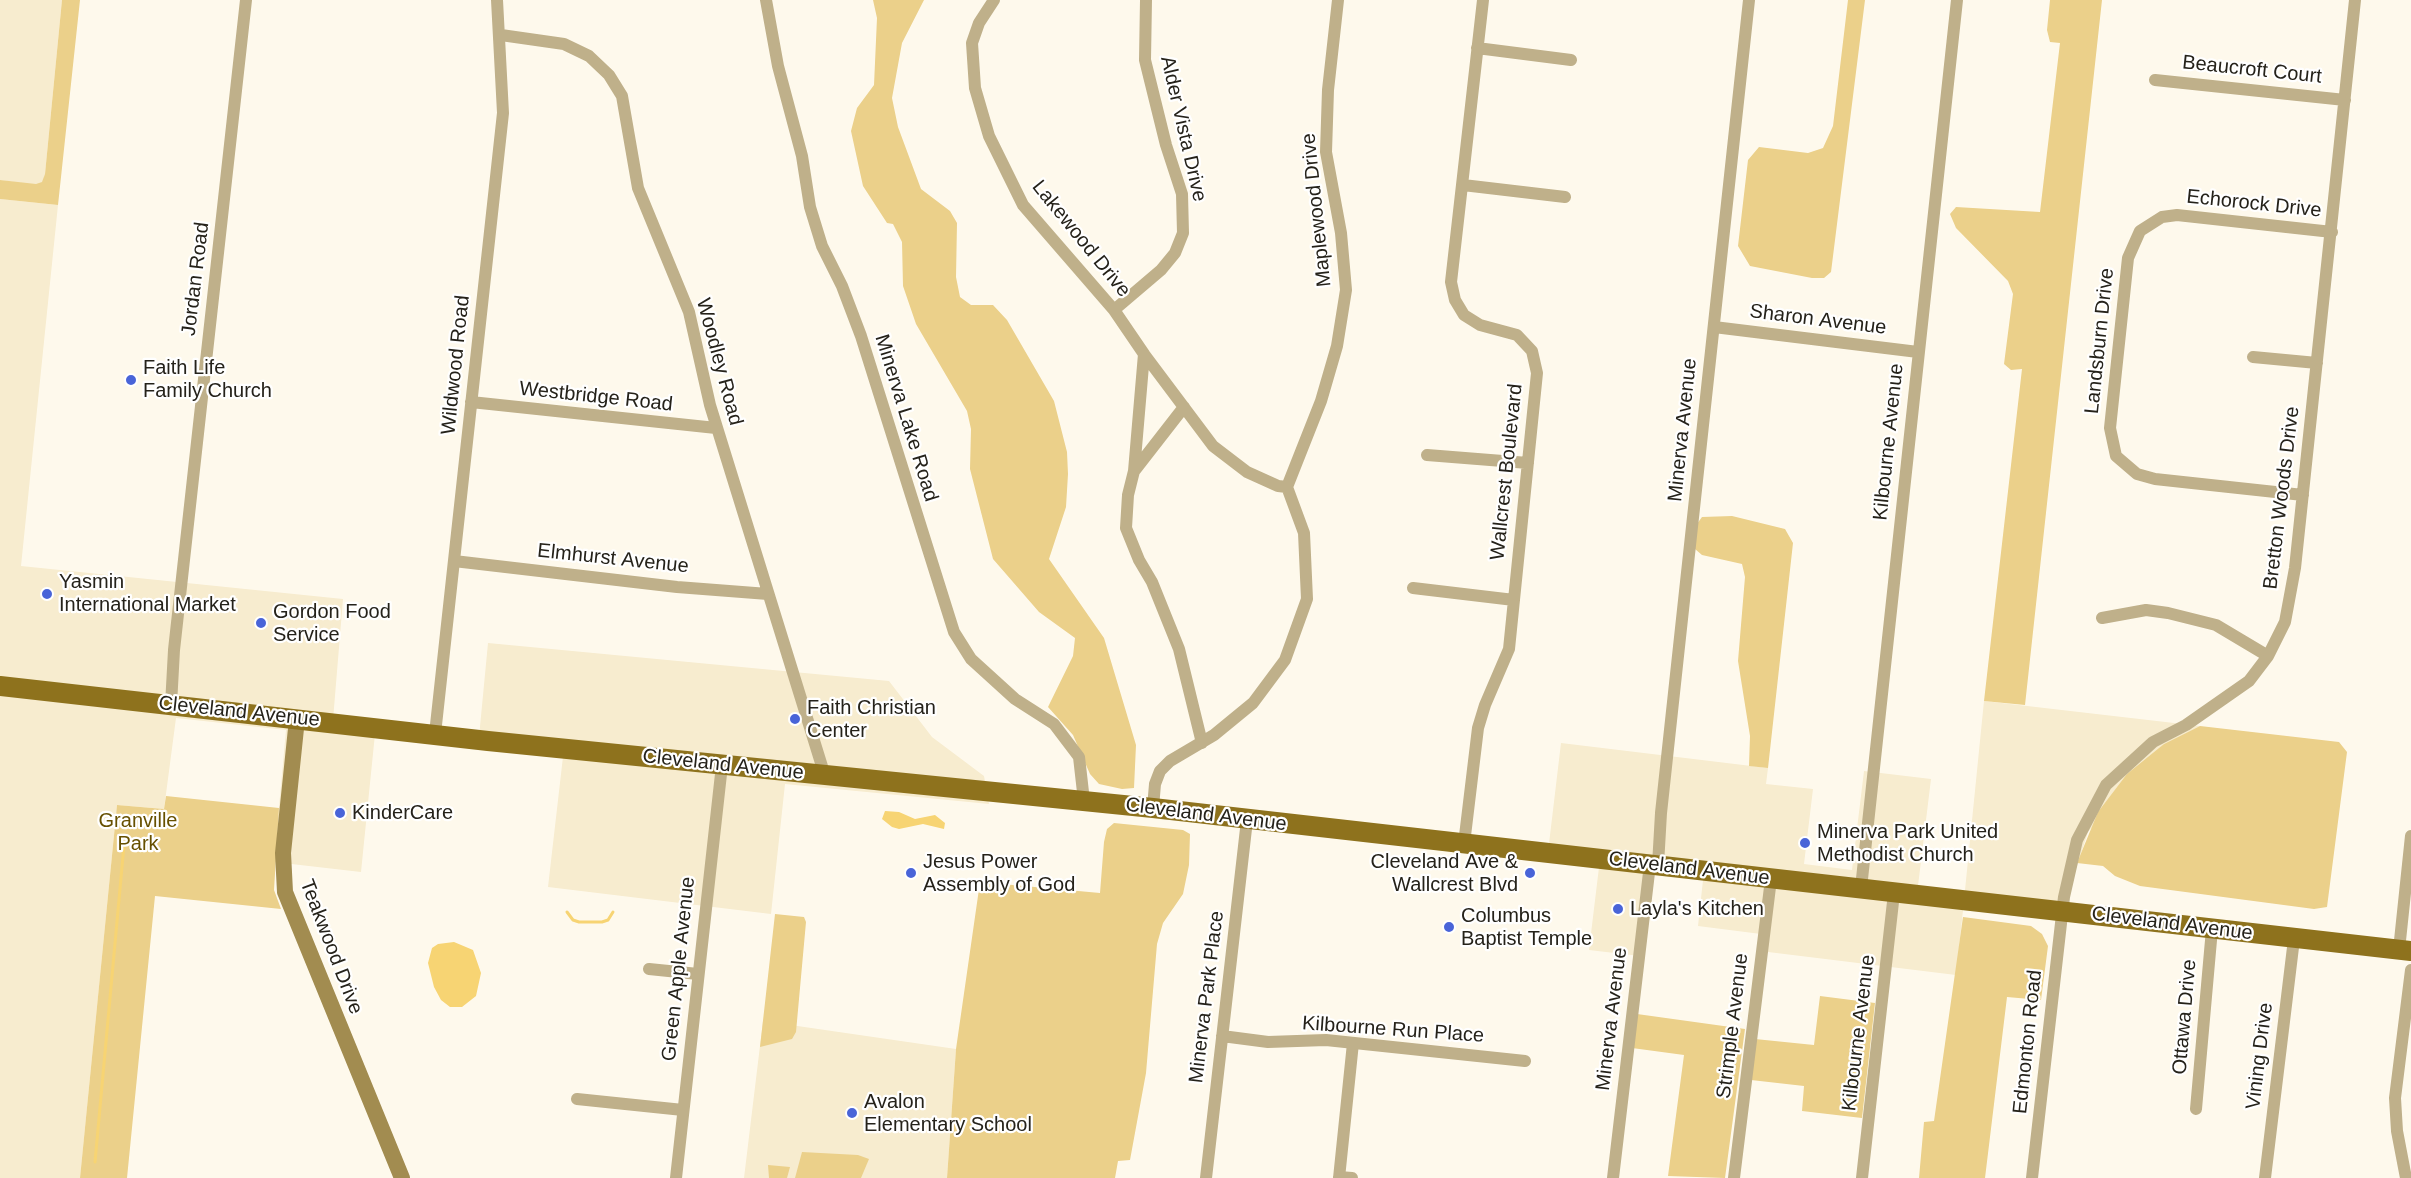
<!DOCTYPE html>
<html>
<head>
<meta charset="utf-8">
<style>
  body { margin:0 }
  canvas { display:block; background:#fef9ec }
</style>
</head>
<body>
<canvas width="2411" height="1178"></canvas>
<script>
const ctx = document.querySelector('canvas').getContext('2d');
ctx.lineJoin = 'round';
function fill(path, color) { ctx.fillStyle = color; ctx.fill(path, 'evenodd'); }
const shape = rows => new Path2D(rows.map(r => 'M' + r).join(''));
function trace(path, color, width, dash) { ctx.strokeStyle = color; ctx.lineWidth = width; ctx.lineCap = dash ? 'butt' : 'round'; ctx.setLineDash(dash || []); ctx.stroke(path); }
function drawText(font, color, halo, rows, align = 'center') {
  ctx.font = font + ' Helvetica,sans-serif'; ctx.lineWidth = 4.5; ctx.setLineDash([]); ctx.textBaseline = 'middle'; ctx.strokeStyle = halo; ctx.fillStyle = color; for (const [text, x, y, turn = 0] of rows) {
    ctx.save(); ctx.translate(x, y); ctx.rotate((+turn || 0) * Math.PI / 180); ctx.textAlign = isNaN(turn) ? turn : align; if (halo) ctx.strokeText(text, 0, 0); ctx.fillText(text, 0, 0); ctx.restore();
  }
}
fill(shape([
  [0,0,62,0,45,174,43,182,36,185,0,180],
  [0,199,58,205,21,566,343,599,333,720,376,724,361,872,274,862,286,730,176,718,164,809,117,805,80,1178,0,1178],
  [488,643,889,681,932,737,984,776,989,804,785,784,771,914,548,887,564,748,479,737],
  [1984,701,2200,726,2164,744,2088,832,2061,914,1964,901,1956,975,1760,951,1761,934,1698,926,1704,871,1651,864,1640,956,1589,950,1600,859,1548,852,1561,743,1768,768,1766,784,1813,789,1804,864,1852,870,1864,771,1931,779,1917,894,1964,900],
  [763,1021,956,1049,947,1178,744,1178]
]), '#f7eccf');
fill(shape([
  [62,0,80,0,58,205,0,199,0,180,36,184,42,182,45,174],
  [873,0,924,0,902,43,892,98,898,127,921,189,950,211,957,223,956,277,960,297,971,305,993,305,1007,320,1054,401,1067,452,1068,474,1066,507,1049,559,1104,638,1136,745,1134,788,1122,789,1099,784,1090,774,1073,735,1048,707,1073,656,1075,638,1039,612,993,559,970,469,971,429,967,411,916,324,903,286,902,242,893,224,887,223,863,186,851,131,857,108,874,85,877,18],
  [1848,0,1865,0,1831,272,1824,278,1812,278,1750,266,1738,246,1748,160,1759,147,1808,153,1823,148,1833,126],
  [2050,0,2102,0,2025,705,1984,701,2022,369,2011,370,2004,364,2013,294,2008,281,1956,228,1950,214,1956,207,2040,212,2060,43,2050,42,2047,30],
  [1732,516,1785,529,1793,543,1768,768,1749,766,1750,736,1738,661,1745,577,1742,564,1702,555,1695,549,1694,528,1702,517],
  [2200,726,2339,742,2347,752,2327,907,2314,909,2140,886,2115,876,2103,866,2077,863,2098,812,2127,774,2164,744],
  [166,796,279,808,274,890,281,909,155,896,127,1178,80,1178,117,805,164,809],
  [1114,823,1183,830,1190,834,1189,865,1183,894,1163,923,1157,944,1146,1073,1130,1160,1118,1161,1115,1178,947,1178,956,1049,980,882,1100,893,1104,842,1107,829],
  [775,914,804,917,806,922,796,1032,792,1039,760,1047],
  [1963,917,2031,926,2042,934,2048,946,2041,1000,2007,997,1985,1178,1919,1178,1924,1122,1934,1121],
  [1820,996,1875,1003,1862,1118,1802,1111,1804,1086,1751,1080,1755,1039,1814,1045],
  [1637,1014,1745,1029,1725,1178,1668,1176,1684,1055,1632,1048],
  [802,1152,858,1155,869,1159,861,1178,795,1178],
  [768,1165,790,1167,787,1178,769,1178]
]), '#ebd08a');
fill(shape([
  [885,811,899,812,915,819,935,815,945,823,944,829,923,824,899,829,892,827,882,819],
  [454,942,473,950,481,973,476,996,462,1007,450,1007,441,1000,434,987,428,963,432,948,438,944]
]), '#f7d473');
trace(shape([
  [567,912,573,920,579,922,602,922,608,920,613,912],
  [95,1162,124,845]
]), '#f7d473', 3);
trace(shape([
  [766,0,778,66,802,156,810,207,822,246,842,286,861,336,954,632,971,659,1015,699,1054,724,1079,757,1084,801],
  [994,0,979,23,972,43,975,88,989,136,1023,205,1114,310,1144,354,1134,471,1128,495,1126,528,1139,560,1152,582,1179,649,1202,743],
  [501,35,564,44,589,56,609,75,622,96,638,188,689,312,710,405,825,776],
  [1477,48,1571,60],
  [2155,80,2345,100],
  [1463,185,1565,197],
  [1114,310,1161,270,1175,253,1183,233,1182,194,1166,145,1145,60,1146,0],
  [1714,327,1918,352],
  [1144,354,1213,446,1247,472,1278,486,1287,487],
  [2253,357,2317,363],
  [471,402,716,428],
  [1427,455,1528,463],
  [1135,470,1184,407],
  [2303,495,2155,479,2137,474,2116,456,2110,428,2128,258,2140,231,2162,217,2177,215,2332,232],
  [454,561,677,587,768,594],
  [1413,588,1514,600],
  [2102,618,2146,610,2168,613,2216,625,2268,656],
  [171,705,174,650,246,0],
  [435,734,503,113,497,0],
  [1153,808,1155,784,1160,771,1170,761,1214,735,1253,703,1285,660,1307,599,1304,533,1287,487,1321,401,1337,346,1346,290,1341,233,1326,152,1328,90,1338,0],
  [1464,844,1478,728,1485,705,1509,649,1537,373,1532,351,1517,335,1480,325,1464,315,1455,300,1451,282,1483,0],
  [1658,865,1661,813,1749,0],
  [1861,888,1957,0],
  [2399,950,2411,836],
  [649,969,698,974],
  [1222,1036,1268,1042,1326,1040,1525,1061],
  [577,1099,683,1110],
  [2196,1109,2212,929],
  [1339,1177,1352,1178],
  [676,1178,722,765],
  [1206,1178,1247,820],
  [1339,1178,1353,1043],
  [1613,1178,1650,864],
  [1734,1178,1771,879],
  [1862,1178,1894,893],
  [2032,1178,2064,897,2077,840,2106,785,2153,742,2186,725,2249,681,2268,656,2285,622,2295,568,2355,0],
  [2265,1178,2294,939],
  [2406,1178,2397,1131,2395,1098,2411,970]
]), '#bfb08a', 12);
trace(shape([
  [297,719,283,853,285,892,402,1178]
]), '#a28c50', 16);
trace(shape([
  [0,686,488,741,1153,808,2411,951]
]), '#8e721d', 20);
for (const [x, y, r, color] of [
  [131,380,6,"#4964d8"],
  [47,594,6,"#4964d8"],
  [261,623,6,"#4964d8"],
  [795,719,6,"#4964d8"],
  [340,813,6,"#4964d8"],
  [1805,843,6,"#4964d8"],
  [911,873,6,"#4964d8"],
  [1530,873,6,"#4964d8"],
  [1618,909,6,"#4964d8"],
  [1449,927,6,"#4964d8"],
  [852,1113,6,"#4964d8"]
]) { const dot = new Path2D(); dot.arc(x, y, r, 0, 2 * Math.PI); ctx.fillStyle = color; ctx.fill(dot); trace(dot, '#fff', 2); }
drawText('20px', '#25221a', '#fff', [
  ["Beaucroft Court",2252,70,6],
  ["Alder Vista Drive",1183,129,77],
  ["Echorock Drive",2254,204,6],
  ["Maplewood Drive",1317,210,-96],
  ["Lakewood Drive",1081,239,51],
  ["Jordan Road",196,279,-83],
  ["Sharon Avenue",1818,320,7],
  ["Landsburn Drive",2100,341,-84],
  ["Woodley Road",719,362,75],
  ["Wildwood Road",456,365,-84],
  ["Westbridge Road",596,397,6],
  ["Minerva Lake Road",906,418,73],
  ["Minerva Avenue",1683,430,-84],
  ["Kilbourne Avenue",1889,442,-84],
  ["Wallcrest Boulevard",1507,472,-84],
  ["Bretton Woods Drive",2282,498,-83],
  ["Elmhurst Avenue",613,559,6],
  ["Cleveland Avenue",239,712,6],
  ["Cleveland Avenue",723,765,6],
  ["Cleveland Avenue",1206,815,7],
  ["Cleveland Avenue",1689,869,7],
  ["Cleveland Avenue",2172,924,7],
  ["Teakwood Drive",331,947,69],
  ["Green Apple Avenue",679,969,-84],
  ["Minerva Park Place",1207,997,-83],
  ["Ottawa Drive",2185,1017,-85],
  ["Minerva Avenue",1612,1019,-83],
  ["Strimple Avenue",1733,1026,-83],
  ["Kilbourne Run Place",1393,1030,4],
  ["Kilbourne Avenue",1859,1033,-83],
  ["Edmonton Road",2028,1042,-84],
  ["Vining Drive",2260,1056,-83]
]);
drawText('20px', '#25221a', '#fff', [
  ["Faith Life",143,368],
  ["Family Church",143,391],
  ["Yasmin",59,582],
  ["International Market",59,605],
  ["Gordon Food",273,612],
  ["Service",273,635],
  ["Faith Christian",807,708],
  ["Center",807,731],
  ["KinderCare",352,813],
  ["Minerva Park United",1817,832],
  ["Methodist Church",1817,855],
  ["Jesus Power",923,862],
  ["Assembly of God",923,885],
  ["Cleveland Ave &",1518,862,"right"],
  ["Wallcrest Blvd",1518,885,"right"],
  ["Layla's Kitchen",1630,909],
  ["Columbus",1461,916],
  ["Baptist Temple",1461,939],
  ["Avalon",864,1102],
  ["Elementary School",864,1125]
], 'left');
drawText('20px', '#675000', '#fff', [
  ["Granville",138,821],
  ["Park",138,844]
]);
</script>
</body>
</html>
